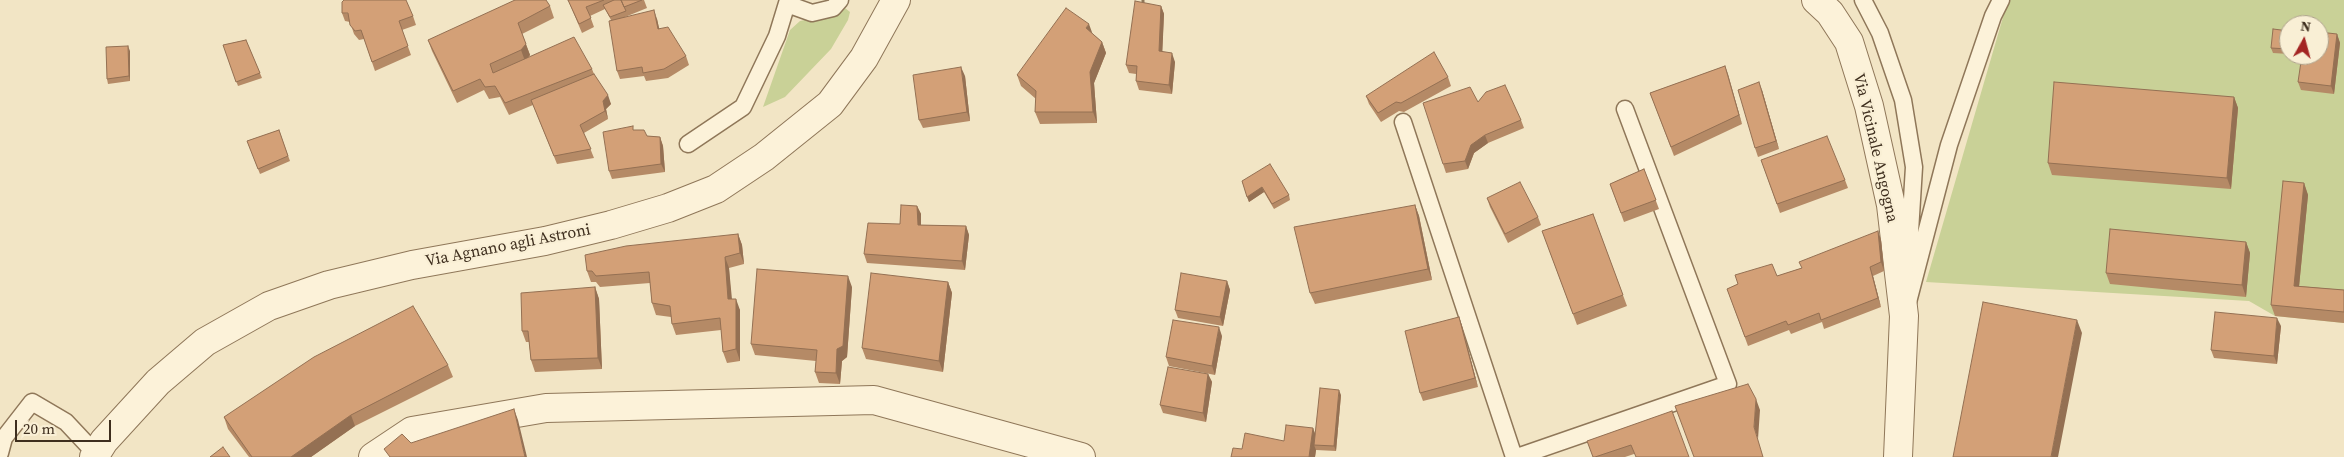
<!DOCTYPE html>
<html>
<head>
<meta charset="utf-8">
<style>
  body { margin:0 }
  #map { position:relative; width:2344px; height:457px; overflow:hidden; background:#f2e5c5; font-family:"Source Serif 4",serif }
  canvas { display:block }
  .north { position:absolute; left:2279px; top:15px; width:50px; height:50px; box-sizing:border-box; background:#f9efd5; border:1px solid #aea28c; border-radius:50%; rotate:7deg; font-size:14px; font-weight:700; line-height:20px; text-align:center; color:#3e2e1e }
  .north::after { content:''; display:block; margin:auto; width:18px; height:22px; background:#a32523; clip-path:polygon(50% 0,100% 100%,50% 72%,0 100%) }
  .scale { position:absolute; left:15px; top:420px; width:96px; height:22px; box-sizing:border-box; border:2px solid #3e2e1e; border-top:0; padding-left:6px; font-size:15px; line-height:18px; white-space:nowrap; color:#3e2e1e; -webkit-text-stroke:4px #f9efd5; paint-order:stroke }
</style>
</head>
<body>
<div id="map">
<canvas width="2344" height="457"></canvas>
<div class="north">N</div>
<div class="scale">20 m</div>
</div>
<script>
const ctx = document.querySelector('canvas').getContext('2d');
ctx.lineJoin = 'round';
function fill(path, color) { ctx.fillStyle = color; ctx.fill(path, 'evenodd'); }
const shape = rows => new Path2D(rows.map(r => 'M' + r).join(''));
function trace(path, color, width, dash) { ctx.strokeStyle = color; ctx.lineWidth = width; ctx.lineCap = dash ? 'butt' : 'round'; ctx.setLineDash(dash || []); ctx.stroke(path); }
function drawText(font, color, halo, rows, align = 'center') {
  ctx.font = font + ' "Source Serif 4",serif'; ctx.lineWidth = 4.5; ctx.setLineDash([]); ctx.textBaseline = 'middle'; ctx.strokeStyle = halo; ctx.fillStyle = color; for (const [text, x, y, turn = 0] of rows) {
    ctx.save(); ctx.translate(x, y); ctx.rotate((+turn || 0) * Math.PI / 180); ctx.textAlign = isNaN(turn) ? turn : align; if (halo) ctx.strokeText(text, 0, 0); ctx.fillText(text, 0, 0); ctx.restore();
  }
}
fill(shape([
  [2008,0,2344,0,2344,323,2275,316,2249,301,1926,282],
  [2289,25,2319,25,2319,55,2289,55],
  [845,8,850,12,848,20,831,49,785,97,763,107,790,30,800,21,828,15]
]), '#c9d197');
const service = shape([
  [1863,0,1880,33,1903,100,1914,167,1908,264],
  [787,4,812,13,833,8,840,0],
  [1403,122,1514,457],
  [688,144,743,107,777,36,788,0],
  [1908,302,1949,145,1993,16,2001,0],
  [0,453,4,438,32,402,66,422,96,454],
  [1517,457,1728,384,1625,109]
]);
const minor = shape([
  [1816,0,1830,13,1849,42,1869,106,1891,205,1904,316,1898,457],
  [373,457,412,431,546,408,874,400,1081,457]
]);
const tertiary = shape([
  [94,457,104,441,158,382,205,342,269,306,329,285,412,265,545,241,611,225,668,208,716,189,764,157,830,104,864,58,896,0]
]);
trace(service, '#8f7759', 19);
trace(minor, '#8f7759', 30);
trace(tertiary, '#8f7759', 30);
trace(shape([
  [1143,3,1143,0]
]), '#8f7759', 3, [4, 2.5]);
trace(service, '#fcf2d9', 16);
trace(minor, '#fcf2d9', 28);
trace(tertiary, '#fcf2d9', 28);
fill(shape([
  [568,0,644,0,647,8,625,17,657,19,659,28,686,56,689,65,668,78,646,81,644,76,620,79,617,71,611,20,605,9,590,16,594,27,582,33],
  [550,6,554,18,522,34,530,55,528,58,592,69,594,74,611,104,606,109,608,119,584,133,594,158,557,164,533,105,509,115,500,97,489,99,484,90,457,103,432,51,428,40],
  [1161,6,1164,14,1162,52,1175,62,1172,94,1139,90,1136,81,1136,74,1129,73,1126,65],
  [342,13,413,16,416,25,402,30,411,55,375,71,364,39,359,40,354,34,350,22,345,21],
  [2289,31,2289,54,2273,53,2271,48],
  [1093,34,1102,42,1106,53,1094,83,1097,123,1040,124,1035,112,1036,99,1021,86,1017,75],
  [2337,34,2340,43,2334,94,2301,90,2298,82],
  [246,40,262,78,238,86,223,45],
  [130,51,130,81,108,84,107,79],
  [1725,66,1742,124,1674,156,1650,93],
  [965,76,970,121,923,128,919,120],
  [1448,77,1451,86,1404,112,1399,111,1381,122,1369,104,1366,96],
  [1762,90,1779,149,1758,157,1755,148],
  [2234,97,2238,108,2231,189,2052,175,2048,163],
  [1478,102,1521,120,1524,128,1488,143,1474,153,1468,169,1446,173,1443,164],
  [279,130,290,161,260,174,247,141],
  [634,130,647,136,660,137,663,146,665,172,612,179,609,171],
  [1761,160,1845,180,1848,188,1780,213],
  [1644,169,1659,209,1624,222,1610,184],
  [1242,181,1289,195,1290,200,1274,209,1264,192,1249,202],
  [2304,183,2308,195,2299,286,2344,290,2344,323,2275,316,2271,305],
  [1487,198,1538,217,1541,225,1508,243,1490,207],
  [1415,205,1419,216,1432,280,1315,304,1310,293],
  [917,206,921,214,921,225,966,226,969,235,965,270,867,263,864,254,900,224],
  [1593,214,1627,306,1577,325,1542,231],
  [1878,231,1881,240,1884,271,1873,276,1881,307,1824,329,1822,322,1791,334,1789,330,1748,346,1727,289,1738,284,1777,276,1802,268],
  [738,234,742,245,744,264,729,268,731,299,740,310,740,361,727,363,723,352,721,330,676,335,672,324,671,317,656,315,652,303,650,283,600,287,596,282,591,282,587,271],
  [2246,242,2250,253,2246,297,2110,284,2106,273],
  [1227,281,1230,290,1223,326,1178,318,1175,310],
  [948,282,952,293,943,372,866,359,862,348],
  [595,287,599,299,602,369,535,372,531,360,529,342,526,342,522,331],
  [852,287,847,357,842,361,840,384,819,383,815,372,816,361,755,355,751,344],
  [1459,317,1462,326,1478,387,1423,401,1420,393],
  [2281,326,2277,364,2214,358,2211,350],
  [1222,336,1215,375,1169,366,1166,357],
  [448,365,453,377,355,426,311,457,249,457,228,429,224,417],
  [1208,374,1212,382,1206,422,1163,413,1160,405],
  [1341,395,1336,451,1316,450,1315,457,1231,457,1242,449,1284,441,1313,428,1315,434],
  [1672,411,1634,454,1625,457,1593,457]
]), '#b58a66');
fill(shape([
  [1161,6,1164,14,1162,60,1159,51],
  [654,10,657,19,661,37,658,29],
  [518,23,530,55,525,61,521,50],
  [1089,24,1093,35,1086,28],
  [2337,34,2340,43,2334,94,2331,86],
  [1102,42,1106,53,1094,83,1097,123,1093,112,1090,72],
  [128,46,130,51,130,81,129,76],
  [1172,53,1175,62,1172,94,1169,85],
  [1725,66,1728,74,1742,124,1739,115],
  [961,67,965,76,970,121,967,112],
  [1759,82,1762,90,1779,149,1776,141],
  [608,95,611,104,606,109,608,119,605,111,603,101],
  [2234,97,2238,108,2231,189,2227,178],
  [1485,135,1488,143,1474,153,1468,169,1465,161,1471,145],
  [660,137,663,146,665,172,661,164],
  [2304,183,2308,195,2298,297,2294,286],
  [1262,187,1264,192,1249,202,1247,197],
  [1415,205,1419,216,1432,280,1428,269],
  [917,206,921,214,921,233,918,225],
  [966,226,969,235,965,270,962,261],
  [1878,231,1881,240,1884,271,1881,262],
  [738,234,742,245,744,264,740,253],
  [2246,242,2250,253,2246,297,2242,285],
  [725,257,729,268,733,310,728,299],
  [1870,267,1873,276,1881,307,1878,298],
  [848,276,852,287,847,357,842,361,840,384,836,373,837,349],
  [1227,281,1230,290,1223,326,1220,317],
  [948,282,952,293,943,372,939,361],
  [595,287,599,299,602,369,598,358],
  [736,299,740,310,740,361,736,349],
  [1459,317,1462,326,1478,387,1475,378],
  [2277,318,2281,326,2277,364,2274,356],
  [2077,320,2082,333,2058,457,2051,457],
  [1219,327,1222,336,1215,375,1212,366],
  [1208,374,1212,382,1206,422,1203,413],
  [1339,390,1341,395,1336,451,1334,446],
  [1756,399,1760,410,1758,439,1754,427],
  [514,409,518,420,527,457,525,457],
  [351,415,355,426,311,457,291,457],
  [1313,428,1317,439,1314,445,1316,450,1315,457,1309,457]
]), '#947053');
const building = shape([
  [344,0,406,0,413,16,399,21,408,46,372,62,361,30,355,31,350,25,348,13,342,13,342,2,344,0],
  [515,0,546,0,550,6,518,23,526,44,521,50,490,64,493,73,574,37,592,69,505,103,495,86,485,87,480,79,453,91,428,40,515,0],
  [568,0,604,0,586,7,591,18,579,24,568,0],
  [614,0,621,0,626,11,610,17,603,5,614,0],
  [621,0,642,0,624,7,621,0],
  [1135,1,1161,6,1159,51,1172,53,1169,85,1136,81,1137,66,1126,65,1135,1],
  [1066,8,1089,24,1086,28,1102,42,1090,72,1093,112,1035,112,1036,91,1017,75,1066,8],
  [654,10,658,29,668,27,686,56,664,69,643,73,642,67,617,71,609,21,654,10],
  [2273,29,2289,31,2289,49,2271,48,2273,29],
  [2319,32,2337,34,2331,86,2298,82,2302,55,2319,55,2319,32],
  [246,40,260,73,236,82,223,45,246,40],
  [128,46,129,76,107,79,106,47,128,46],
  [1434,52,1448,77,1401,103,1396,102,1378,113,1366,96,1434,52],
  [1725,66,1739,115,1671,147,1650,93,1725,66],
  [961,67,967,112,919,120,913,75,961,67],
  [594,74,608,95,603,101,605,111,580,125,591,149,554,156,531,100,594,74],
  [1759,82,1776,141,1755,148,1738,90,1759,82],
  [2054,82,2234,97,2227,178,2048,163,2054,82],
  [1505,85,1521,120,1485,135,1471,145,1465,161,1443,164,1423,103,1470,87,1478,102,1486,92,1505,85],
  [633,126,633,130,644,130,647,136,660,137,661,164,609,171,603,132,633,126],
  [279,130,288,156,258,169,247,141,279,130],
  [1827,136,1845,180,1777,204,1761,160,1827,136],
  [1270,164,1289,195,1272,204,1262,187,1247,197,1242,181,1270,164],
  [1644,169,1656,200,1621,213,1610,184,1644,169],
  [2283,181,2304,183,2294,286,2344,290,2344,312,2271,305,2283,181],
  [1520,182,1538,217,1505,234,1487,198,1520,182],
  [901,205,917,206,918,225,966,226,962,261,864,254,868,223,900,224,901,205],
  [1415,205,1428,269,1310,293,1294,227,1415,205],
  [1593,214,1623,295,1573,314,1542,231,1593,214],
  [2110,229,2246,242,2242,285,2106,273,2110,229],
  [1878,231,1881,262,1870,267,1878,298,1821,320,1819,313,1788,325,1786,321,1745,337,1727,289,1738,284,1735,275,1772,264,1777,276,1802,268,1799,262,1878,231],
  [738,234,740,253,725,257,728,299,736,299,736,349,723,352,720,318,672,324,670,306,652,303,649,272,596,276,592,271,587,271,585,255,626,246,738,234],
  [757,269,848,276,843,346,837,349,836,373,815,372,817,350,751,344,757,269],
  [871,273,948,282,939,361,862,348,871,273],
  [1181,273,1227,281,1220,317,1175,310,1181,273],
  [595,287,598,358,531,360,528,331,522,331,521,293,595,287],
  [1983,302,2077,320,2051,457,1953,457,1983,302],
  [413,306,448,365,351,415,291,457,252,457,224,417,314,357,413,306],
  [2215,312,2277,318,2274,356,2211,350,2215,312],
  [1459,317,1475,378,1420,393,1405,331,1459,317],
  [1173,320,1219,327,1212,366,1166,357,1173,320],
  [1168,367,1208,374,1203,413,1160,405,1168,367],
  [1748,384,1756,399,1754,427,1763,457,1694,457,1675,406,1748,384],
  [1320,388,1339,390,1334,446,1314,445,1320,388],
  [514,409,525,457,390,457,384,449,402,434,411,443,514,409],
  [1672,411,1689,457,1636,457,1631,445,1595,457,1593,457,1587,441,1672,411],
  [1286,425,1313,428,1309,457,1231,457,1233,448,1242,449,1245,433,1284,441,1286,425],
  [223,447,230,457,210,457,223,447]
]);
fill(building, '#d3a077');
trace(building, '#947053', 1);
drawText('16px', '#3e2e1e', '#f9efd5', [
  ["Via Vicinale Angogna",1875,148,77],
  ["Via Agnano agli Astroni",508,246,-11]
]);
</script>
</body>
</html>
